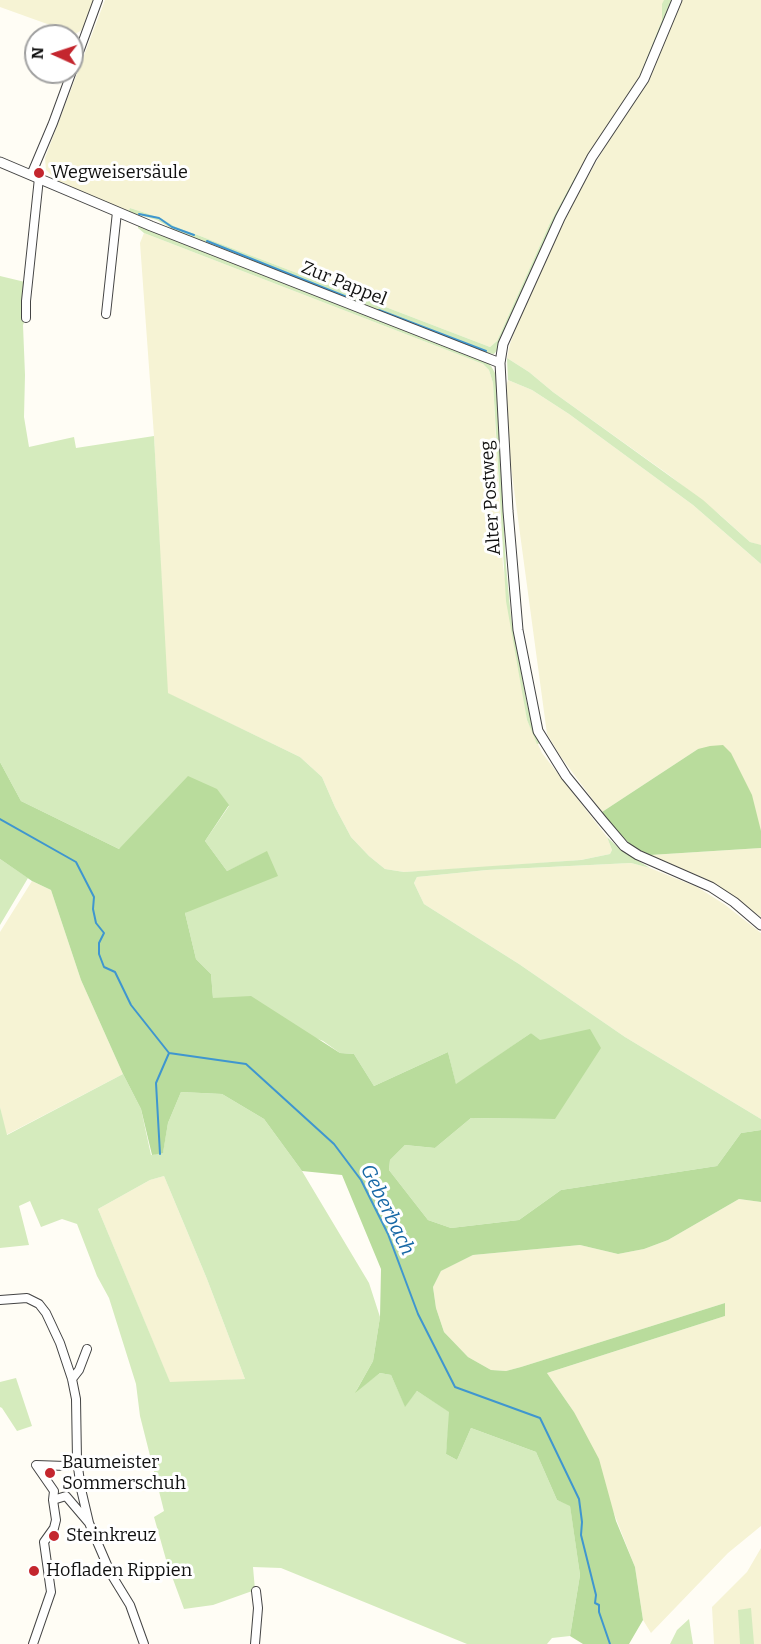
<!DOCTYPE html>
<html>
<head>
<meta charset="utf-8">
<style>
  body { margin:0 }
  #map { position:relative; width:761px; height:1644px; overflow:hidden; background:#fffdf5; font-family:Bitter,serif }
  canvas { display:block }
  .north { position:absolute; left:24px; top:24px; width:60px; height:60px; box-sizing:border-box; background:#fff; border:2px solid #a0a0a0; border-radius:50%; rotate:273deg; font-size:16px; font-weight:700; line-height:24px; text-align:center; color:#111 }
  .north::after { content:''; display:block; margin:auto; width:21px; height:27px; background:#c4262e; clip-path:polygon(50% 0,100% 100%,50% 72%,0 100%) }
</style>
</head>
<body>
<div id="map">
<canvas width="761" height="1644"></canvas>
<div class="north">N</div>
</div>
<script>
const ctx = document.querySelector('canvas').getContext('2d');
ctx.lineJoin = 'round';
function fill(path, color) { ctx.fillStyle = color; ctx.fill(path, 'evenodd'); }
const shape = rows => new Path2D(rows.map(r => 'M' + r).join(''));
function trace(path, color, width, dash) { ctx.strokeStyle = color; ctx.lineWidth = width; ctx.lineCap = dash ? 'butt' : 'round'; ctx.setLineDash(dash || []); ctx.stroke(path); }
function drawText(font, color, halo, rows, align = 'center') {
  ctx.font = font + ' Bitter,serif'; ctx.lineWidth = 6; ctx.setLineDash([]); ctx.textBaseline = 'middle'; ctx.strokeStyle = halo; ctx.fillStyle = color; for (const [text, x, y, turn = 0] of rows) {
    ctx.save(); ctx.translate(x, y); ctx.rotate((+turn || 0) * Math.PI / 180); ctx.textAlign = isNaN(turn) ? turn : align; if (halo) ctx.strokeText(text, 0, 0); ctx.fillText(text, 0, 0); ctx.restore();
  }
}
fill(shape([
  [0,0,95,0,82,30,75,34,0,7],
  [105,0,664,0,662,20,636,85,575,177,550,223,497,341,490,347,174,226,161,218,130,208,128,212,59,182,46,170,45,158],
  [680,0,761,0,761,545,759,545,750,542,720,515,669,475,553,392,529,372,507,358,510,344,521,314,540,271,579,192,614,131],
  [144,233,483,364,489,370,493,383,503,566,527,720,542,753,607,837,612,850,610,854,581,860,487,867,404,872,385,869,369,856,351,837,335,807,322,777,300,757,167,693,154,436,140,243],
  [508,380,532,390,569,414,693,505,761,564,761,831,698,749,602,812,561,757,547,734,509,452,506,386],
  [761,848,761,917,706,879,650,855],
  [631,863,650,868,697,887,724,904,761,933,761,1119,625,1037,519,964,424,904,414,883,417,877,487,870],
  [32,881,51,890,81,980,123,1074,6,1135,0,1107,0,932],
  [164,1176,207,1279,245,1379,170,1383,98,1209,150,1180],
  [739,1199,761,1202,761,1526,728,1553,651,1633,643,1620,635,1567,574,1412,547,1373,725,1316,725,1303,521,1367,506,1371,491,1370,468,1357,444,1332,436,1308,433,1287,441,1271,473,1255,580,1245,618,1254,644,1249,668,1240],
  [761,1548,761,1644,714,1644,712,1607,747,1572]
]), '#f6f3d4');
fill(shape([
  [664,0,674,0,643,74,600,142,499,348,494,354,487,353,179,233,157,220,128,212,130,208,161,218,174,226,490,347,497,341,550,223,575,177,636,85,662,20,662,4],
  [138,225,486,361,491,366,495,373,496,379,506,565,511,618,527,704,532,723,541,743,537,744,527,720,506,601,493,383,489,370,483,364,144,233,138,228],
  [0,276,25,282,26,318,23,325,25,375,24,417,29,447,74,437,76,448,154,436,168,693,300,757,322,777,335,807,351,837,369,856,385,869,404,872,581,860,610,854,612,850,607,837,621,850,650,868,631,863,487,870,417,877,414,883,424,904,519,964,625,1037,761,1119,761,1130,741,1133,717,1166,561,1190,519,1220,451,1228,428,1220,389,1170,390,1160,405,1145,435,1148,471,1118,555,1119,539,1040,531,1033,456,1085,448,1052,374,1086,354,1054,340,1053,323,1041,213,998,211,974,196,959,185,913,267,852,227,871,205,841,229,806,119,849,21,801,0,762],
  [507,358,529,372,553,392,703,500,750,542,761,545,761,564,693,505,569,414,532,390,508,380],
  [0,859,28,878,0,925],
  [123,1074,141,1109,151,1155,163,1152,168,1123,181,1092,222,1094,264,1119,302,1171,369,1283,380,1317,373,1361,356,1391,380,1373,391,1375,405,1406,417,1391,450,1412,446,1454,457,1460,471,1428,536,1452,557,1500,570,1505,580,1575,570,1636,552,1638,547,1644,467,1644,281,1568,253,1567,255,1590,213,1605,184,1609,167,1563,154,1517,164,1511,140,1416,136,1384,109,1298,97,1276,77,1224,62,1219,41,1227,30,1201,19,1206,29,1245,0,1248,0,1107,7,1135],
  [164,1176,207,1279,245,1379,170,1382,98,1209,150,1180],
  [16,1378,32,1426,17,1431,2,1408,0,1407,0,1382],
  [751,1608,754,1644,740,1644,738,1610],
  [689,1619,693,1644,670,1644,677,1630]
]), '#d5ebbd');
fill(shape([
  [723,745,731,753,752,795,761,831,761,848,650,855,635,848,620,835,602,812,698,749,710,746],
  [0,762,21,801,119,849,188,776,217,789,229,805,205,841,227,871,267,851,278,876,185,913,196,959,211,974,213,998,251,996,340,1053,354,1054,374,1086,448,1052,456,1084,531,1033,540,1040,590,1029,601,1048,555,1119,471,1118,435,1148,405,1145,390,1160,389,1170,428,1220,451,1228,519,1220,561,1190,717,1166,741,1133,761,1130,761,1202,739,1199,668,1240,644,1249,618,1254,580,1245,473,1255,441,1271,433,1287,436,1308,444,1332,468,1357,491,1370,506,1371,521,1367,725,1303,725,1316,547,1373,574,1412,599,1459,616,1521,635,1567,643,1620,629,1644,583,1644,570,1636,580,1575,570,1506,557,1500,536,1452,471,1428,457,1460,446,1454,449,1412,417,1391,405,1407,391,1375,380,1373,355,1393,373,1361,380,1317,381,1269,342,1175,302,1171,264,1119,222,1094,181,1092,168,1123,163,1153,152,1155,141,1109,123,1074,81,980,51,890,32,881,0,859]
]), '#b9dc9c');
trace(shape([
  [139,214,159,218,172,227,194,235],
  [207,241,347,297],
  [379,310,486,351],
  [0,819,76,862,94,897,93,909,96,923,104,933,99,943,99,954,104,967,115,972,131,1005,169,1053,246,1064,334,1144,361,1180,388,1234,418,1314,455,1387,540,1418,579,1499,582,1522,581,1535,596,1595,595,1603,599,1605,599,1612,610,1644],
  [160,1154,156,1083,169,1053]
]), '#3f96cf', 2);
const minor = shape([
  [31,175,53,123,98,0],
  [106,314,117,212],
  [26,318,26,301,39,178],
  [0,1300,27,1298,39,1304,46,1313,60,1343,72,1379,76,1399,77,1460,81,1489,89,1523,111,1574,130,1605,144,1644],
  [72,1379,79,1370,87,1349],
  [53,1500,66,1496,89,1523],
  [33,1644,51,1592,44,1542,54,1528,56,1520,53,1500,54,1491,36,1465,66,1466,77,1460],
  [255,1644,258,1608,256,1591]
]);
const tertiary = shape([
  [677,0,644,79,592,157,560,218,503,344,500,363,508,511,518,630,538,731,566,776,602,820,624,846,638,855,711,887,734,902,761,925],
  [0,162,151,226,500,363]
]);
trace(minor, '#444', 10);
trace(tertiary, '#444', 11);
trace(minor, '#fff', 8);
trace(tertiary, '#fff', 9);
for (const [x, y, r, color] of [
  [39,173,6,"#c4262e"],
  [50,1473,6,"#c4262e"],
  [54,1536,6,"#c4262e"],
  [34,1571,6,"#c4262e"]
]) { const dot = new Path2D(); dot.arc(x, y, r, 0, 2 * Math.PI); ctx.fillStyle = color; ctx.fill(dot); trace(dot, '#fff', 2); }
drawText('18px', '#111', '#fff', [
  ["Wegweisersäule",51,173],
  ["Baumeister",62,1463],
  ["Sommerschuh",62,1484],
  ["Steinkreuz",66,1536],
  ["Hofladen Rippien",46,1571]
], 'left');
drawText('18px', '#111', '#fff', [
  ["Zur Pappel",344,284,22],
  ["Alter Postweg",491,498,-94]
]);
drawText('italic 20px', '#1768a6', '#fff', [
  ["Geberbach",387,1210,64]
]);
</script>
</body>
</html>
